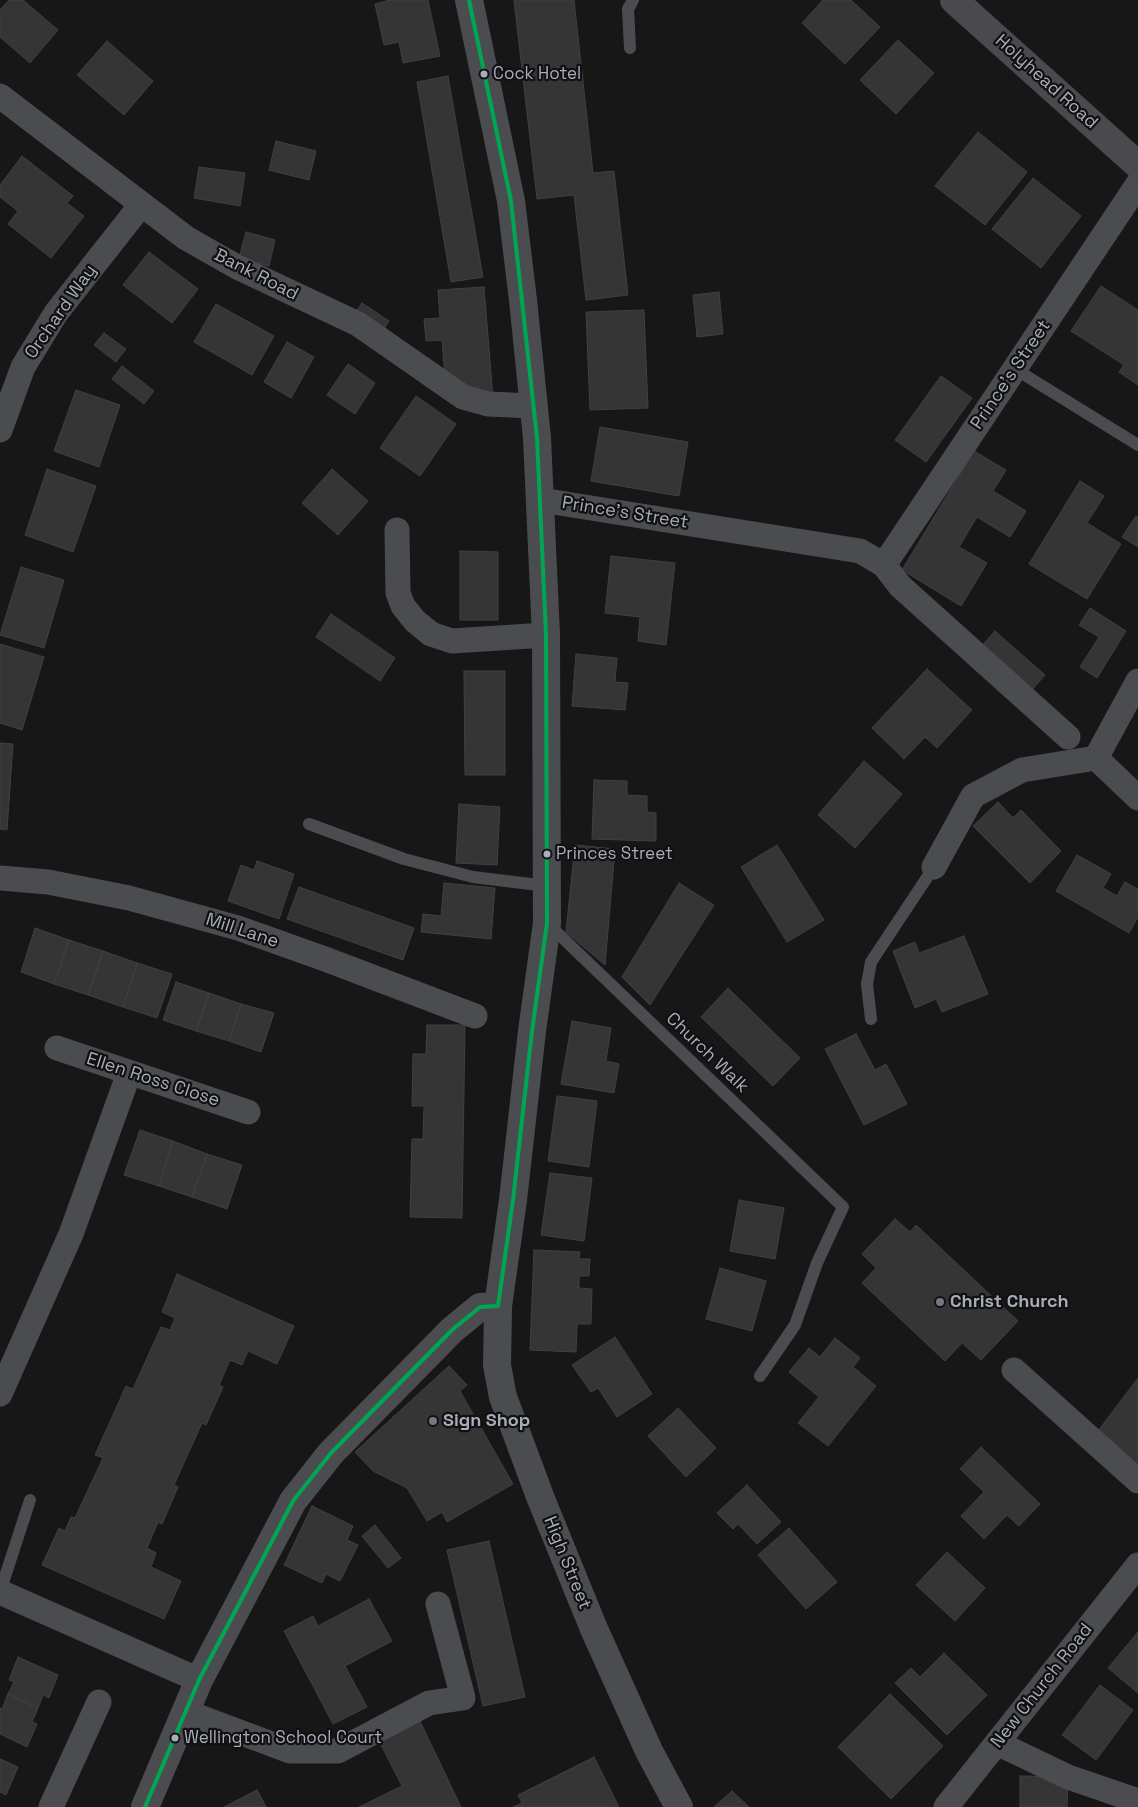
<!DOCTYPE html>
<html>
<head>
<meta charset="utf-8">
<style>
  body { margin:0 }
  canvas { display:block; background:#171717 }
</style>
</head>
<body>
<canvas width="1138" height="1807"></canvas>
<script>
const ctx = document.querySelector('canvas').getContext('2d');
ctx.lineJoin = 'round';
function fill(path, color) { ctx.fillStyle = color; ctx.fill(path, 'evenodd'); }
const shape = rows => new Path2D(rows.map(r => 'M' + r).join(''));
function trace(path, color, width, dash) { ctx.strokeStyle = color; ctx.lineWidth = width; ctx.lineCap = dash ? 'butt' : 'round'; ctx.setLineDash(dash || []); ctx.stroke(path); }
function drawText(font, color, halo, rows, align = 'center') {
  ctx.font = font + ' "Space Grotesk",sans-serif'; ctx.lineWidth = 4.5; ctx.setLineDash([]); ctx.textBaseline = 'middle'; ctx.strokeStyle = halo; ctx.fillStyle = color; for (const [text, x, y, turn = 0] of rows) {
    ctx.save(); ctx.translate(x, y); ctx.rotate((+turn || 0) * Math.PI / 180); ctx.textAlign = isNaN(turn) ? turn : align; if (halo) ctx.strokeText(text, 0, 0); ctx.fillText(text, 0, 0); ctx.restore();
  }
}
const building = shape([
  [9,0,23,0,58,30,30,63,0,37,0,10,9,0],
  [390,0,428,0,440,56,403,63,399,42,384,45,375,4,390,0],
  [514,0,574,0,593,173,614,171,628,295,586,300,574,195,537,199,514,0],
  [823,0,851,0,880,27,845,64,802,23,823,0],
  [898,40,934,73,896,114,860,80,898,40],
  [107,41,153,81,124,115,77,75,107,41],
  [448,76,483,277,451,282,417,82,448,76],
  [978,132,1027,172,985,225,935,186,978,132],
  [276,141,316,151,309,180,269,170,276,141],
  [22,156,73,196,67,203,84,216,51,258,8,224,18,211,0,197,0,185,22,156],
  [199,167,245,173,240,206,194,198,199,167],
  [1033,178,1081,216,1041,268,992,229,1033,178],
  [246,232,275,240,269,266,239,258,246,232],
  [149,252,198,289,172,323,123,285,149,252],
  [1101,286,1138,310,1138,385,1119,372,1124,365,1071,331,1101,286],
  [484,287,493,398,445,377,442,340,426,341,424,319,440,318,438,290,484,287],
  [719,292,723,334,697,337,693,295,719,292],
  [362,303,389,321,382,332,355,313,362,303],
  [216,304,274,336,252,375,194,342,216,304],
  [644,310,648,408,590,410,586,312,644,310],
  [104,333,126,349,116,362,94,345,104,333],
  [287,342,314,357,291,398,264,382,287,342],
  [348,364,375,383,355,414,327,395,348,364],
  [122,366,154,391,144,404,112,379,122,366],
  [941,376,972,398,926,462,895,440,941,376],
  [76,390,120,405,99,467,54,451,76,390],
  [416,396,456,424,420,476,380,448,416,396],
  [600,427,688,442,679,496,591,481,600,427],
  [974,451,1006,470,993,491,1026,511,1010,537,977,517,959,547,987,563,961,606,902,570,974,451],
  [47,469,96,486,73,552,25,535,47,469],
  [332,469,368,501,338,535,302,503,332,469],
  [1080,481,1104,496,1087,523,1121,544,1087,599,1029,564,1080,481],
  [1136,516,1138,518,1138,547,1122,537,1136,516],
  [460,551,498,552,498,620,460,620,460,551],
  [611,556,675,563,666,645,638,641,640,617,605,613,611,556],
  [21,567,64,580,44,648,0,635,21,567],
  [1090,608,1126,631,1097,678,1080,667,1099,637,1079,625,1090,608],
  [331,614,395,658,380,681,316,637,331,614],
  [995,631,1045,675,1031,691,981,647,995,631],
  [0,644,44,657,22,730,0,723,0,644],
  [576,654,617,658,615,682,628,683,625,710,572,706,576,654],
  [927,669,972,710,937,748,925,737,904,759,872,728,927,669],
  [464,671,505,671,505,775,465,775,464,671],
  [0,743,13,744,7,830,0,829,0,743],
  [864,761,902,794,855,848,818,815,864,761],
  [594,780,627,781,627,795,647,796,647,812,656,813,656,841,592,839,594,780],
  [998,802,1013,818,1021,810,1061,851,1030,883,973,826,998,802],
  [459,804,500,807,497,865,456,863,459,804],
  [575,845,615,849,605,965,566,932,575,845],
  [777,845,824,920,787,942,741,867,777,845],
  [1077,855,1111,874,1103,888,1117,896,1125,882,1138,889,1138,917,1129,933,1056,891,1077,855],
  [257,861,294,874,279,919,228,901,241,865,254,870,257,861],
  [444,883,495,888,491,939,421,932,423,914,441,916,444,883],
  [679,883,714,905,650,1005,622,977,679,883],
  [299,887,414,928,403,960,287,919,299,887],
  [35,928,69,940,54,984,21,972,35,928],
  [964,936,988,994,942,1012,936,999,915,1008,893,951,915,942,919,953,964,936],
  [69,940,103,951,88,995,54,984,69,940],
  [103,951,137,963,123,1007,88,995,103,951],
  [137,963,172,974,157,1018,123,1007,137,963],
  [176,982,209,993,196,1031,163,1020,176,982],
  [728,988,800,1058,773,1086,701,1017,728,988],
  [209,993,241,1004,229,1041,196,1031,209,993],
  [241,1004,274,1013,261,1052,229,1041,241,1004],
  [572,1021,611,1028,606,1061,619,1064,614,1093,561,1084,572,1021],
  [427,1025,465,1025,462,1218,410,1217,412,1139,423,1139,424,1106,412,1106,413,1054,426,1054,427,1025],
  [856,1034,875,1070,886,1064,907,1104,864,1125,825,1049,856,1034],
  [557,1096,597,1101,589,1167,548,1161,557,1096],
  [140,1130,173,1141,159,1186,124,1175,140,1130],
  [173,1141,207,1154,192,1197,159,1186,173,1141],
  [207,1154,242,1165,227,1209,192,1197,207,1154],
  [550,1173,592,1178,584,1241,541,1235,550,1173],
  [739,1200,784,1208,775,1259,730,1251,739,1200],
  [895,1219,910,1232,916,1225,1018,1321,981,1360,962,1343,945,1361,862,1283,876,1268,862,1254,895,1219],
  [534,1250,580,1252,579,1259,590,1259,589,1276,579,1276,579,1288,592,1289,591,1324,577,1324,576,1352,530,1350,534,1250],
  [720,1268,766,1281,752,1331,706,1319,720,1268],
  [177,1274,294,1326,277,1364,248,1351,242,1365,230,1360,219,1385,223,1387,206,1425,202,1423,174,1485,178,1487,162,1524,158,1522,147,1548,156,1553,151,1567,181,1581,164,1619,42,1565,59,1528,65,1531,71,1517,75,1518,103,1458,95,1455,126,1386,133,1389,161,1327,170,1330,175,1318,162,1312,177,1274],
  [615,1337,652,1394,617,1417,598,1388,591,1392,572,1365,615,1337],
  [835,1338,860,1358,853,1367,876,1386,828,1446,798,1423,819,1397,789,1372,809,1348,820,1357,835,1338],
  [449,1366,467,1385,460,1391,513,1484,447,1522,442,1512,427,1521,407,1488,373,1471,355,1452,449,1366],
  [1138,1378,1138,1466,1095,1435,1138,1378],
  [678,1408,716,1448,686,1477,648,1436,678,1408],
  [981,1447,1040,1504,1019,1526,1007,1515,984,1539,961,1516,984,1492,960,1469,981,1447],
  [747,1485,781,1522,757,1544,738,1524,733,1529,717,1513,747,1485],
  [312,1506,353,1526,347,1540,358,1545,340,1581,326,1574,322,1583,284,1565,312,1506],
  [375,1525,401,1558,388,1568,362,1536,375,1525],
  [789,1528,837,1582,806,1609,758,1555,789,1528],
  [489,1541,525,1697,483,1706,447,1550,489,1541],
  [947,1552,985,1588,955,1621,916,1585,947,1552],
  [369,1599,392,1641,345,1666,367,1707,333,1724,284,1631,313,1616,318,1626,369,1599],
  [1138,1632,1138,1693,1108,1668,1138,1632],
  [944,1653,987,1695,947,1735,895,1683,911,1668,920,1677,944,1653],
  [18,1657,58,1675,49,1698,43,1695,38,1708,8,1694,14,1682,9,1680,18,1657],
  [1100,1685,1133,1710,1096,1760,1062,1735,1100,1685],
  [8,1694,38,1708,32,1722,37,1724,27,1747,0,1734,0,1708,2,1709,8,1694],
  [890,1694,943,1746,891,1799,838,1747,890,1694],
  [418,1717,461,1807,359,1807,402,1786,377,1737,418,1717],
  [594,1757,619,1807,513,1807,522,1803,518,1795,594,1757],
  [0,1759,18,1767,6,1795,0,1792,0,1759],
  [1020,1776,1068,1777,1067,1807,1020,1807,1020,1776],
  [257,1790,266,1807,224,1807,257,1790],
  [732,1791,749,1807,714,1807,732,1791]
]);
fill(building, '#353536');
trace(building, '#3f4043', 1);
trace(shape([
  [630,48,628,9,633,0],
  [1015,369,1138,445],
  [309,824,404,859,473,877,547,886],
  [547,923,843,1207,817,1263,795,1325,760,1376],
  [871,1019,867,984,871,962,934,867],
  [0,1592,30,1500]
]), '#4b4c50', 12);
trace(shape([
  [0,96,186,238,237,267,358,324,463,397,488,404,533,406],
  [0,430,23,367,56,313,141,205],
  [541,500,860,551,884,565,1138,184],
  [397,530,398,593,403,606,415,621,431,634,452,641,546,635],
  [884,565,900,586,1068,737],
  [1096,758,1138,681],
  [934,867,973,796,1022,770,1096,758,1138,798],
  [0,878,48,882,129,898,238,928,325,959,475,1016],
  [57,1048,248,1112],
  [1014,1370,1138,1481],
  [0,1394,71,1234,129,1073],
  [0,1592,199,1680],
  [186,1712,290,1751,338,1751,429,1703,463,1698,438,1604],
  [997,1743,1068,1777,1138,1801],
  [51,1807,99,1702],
  [946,1807,1138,1565]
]), '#4b4c50', 25);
trace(shape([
  [469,0,511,201,523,300,537,438,546,635,547,923,532,1031,513,1200,498,1306,497,1365,503,1397,541,1499,594,1629,649,1751,679,1807],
  [145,1807,199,1680,293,1501,331,1453,452,1330,480,1307,498,1306]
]), '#4b4c50', 28);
trace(shape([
  [954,0,1138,165]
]), '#4a4a4e', 28);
trace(shape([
  [469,0,511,201,537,438,546,635,547,923,532,1031,513,1200,498,1306],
  [145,1807,199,1680,293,1501,331,1453,452,1330,480,1307,498,1306]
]), '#00a651', 4);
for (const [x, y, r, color] of [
  [484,74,4.5,"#a8adb8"],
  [547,854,4.5,"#a8adb8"],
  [940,1302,5,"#757880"],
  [433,1421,5,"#757880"],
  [175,1738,4.5,"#a8adb8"]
]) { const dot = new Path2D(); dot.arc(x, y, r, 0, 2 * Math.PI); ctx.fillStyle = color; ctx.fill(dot); trace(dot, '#111113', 2); }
drawText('17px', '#a8adb8', '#111113', [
  ["Cock Hotel",493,74],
  ["Princes Street",556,854],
  ["Wellington School Court",184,1738]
], 'left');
drawText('18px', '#a8adb8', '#111113', [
  ["Holyhead Road",1046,82,42],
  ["Bank Road",256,275,27],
  ["Orchard Way",61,312,-55],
  ["Prince's Street",1011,375,-56],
  ["Prince's Street",625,513,9],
  ["Mill Lane",242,931,18],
  ["Church Walk",707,1053,44],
  ["Ellen Ross Close",153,1080,18],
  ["High Street",567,1563,68],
  ["New Church Road",1042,1686,-52]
]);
drawText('bold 18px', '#a8adb8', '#111113', [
  ["Christ Church",950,1302],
  ["Sign Shop",443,1421]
], 'left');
</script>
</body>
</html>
